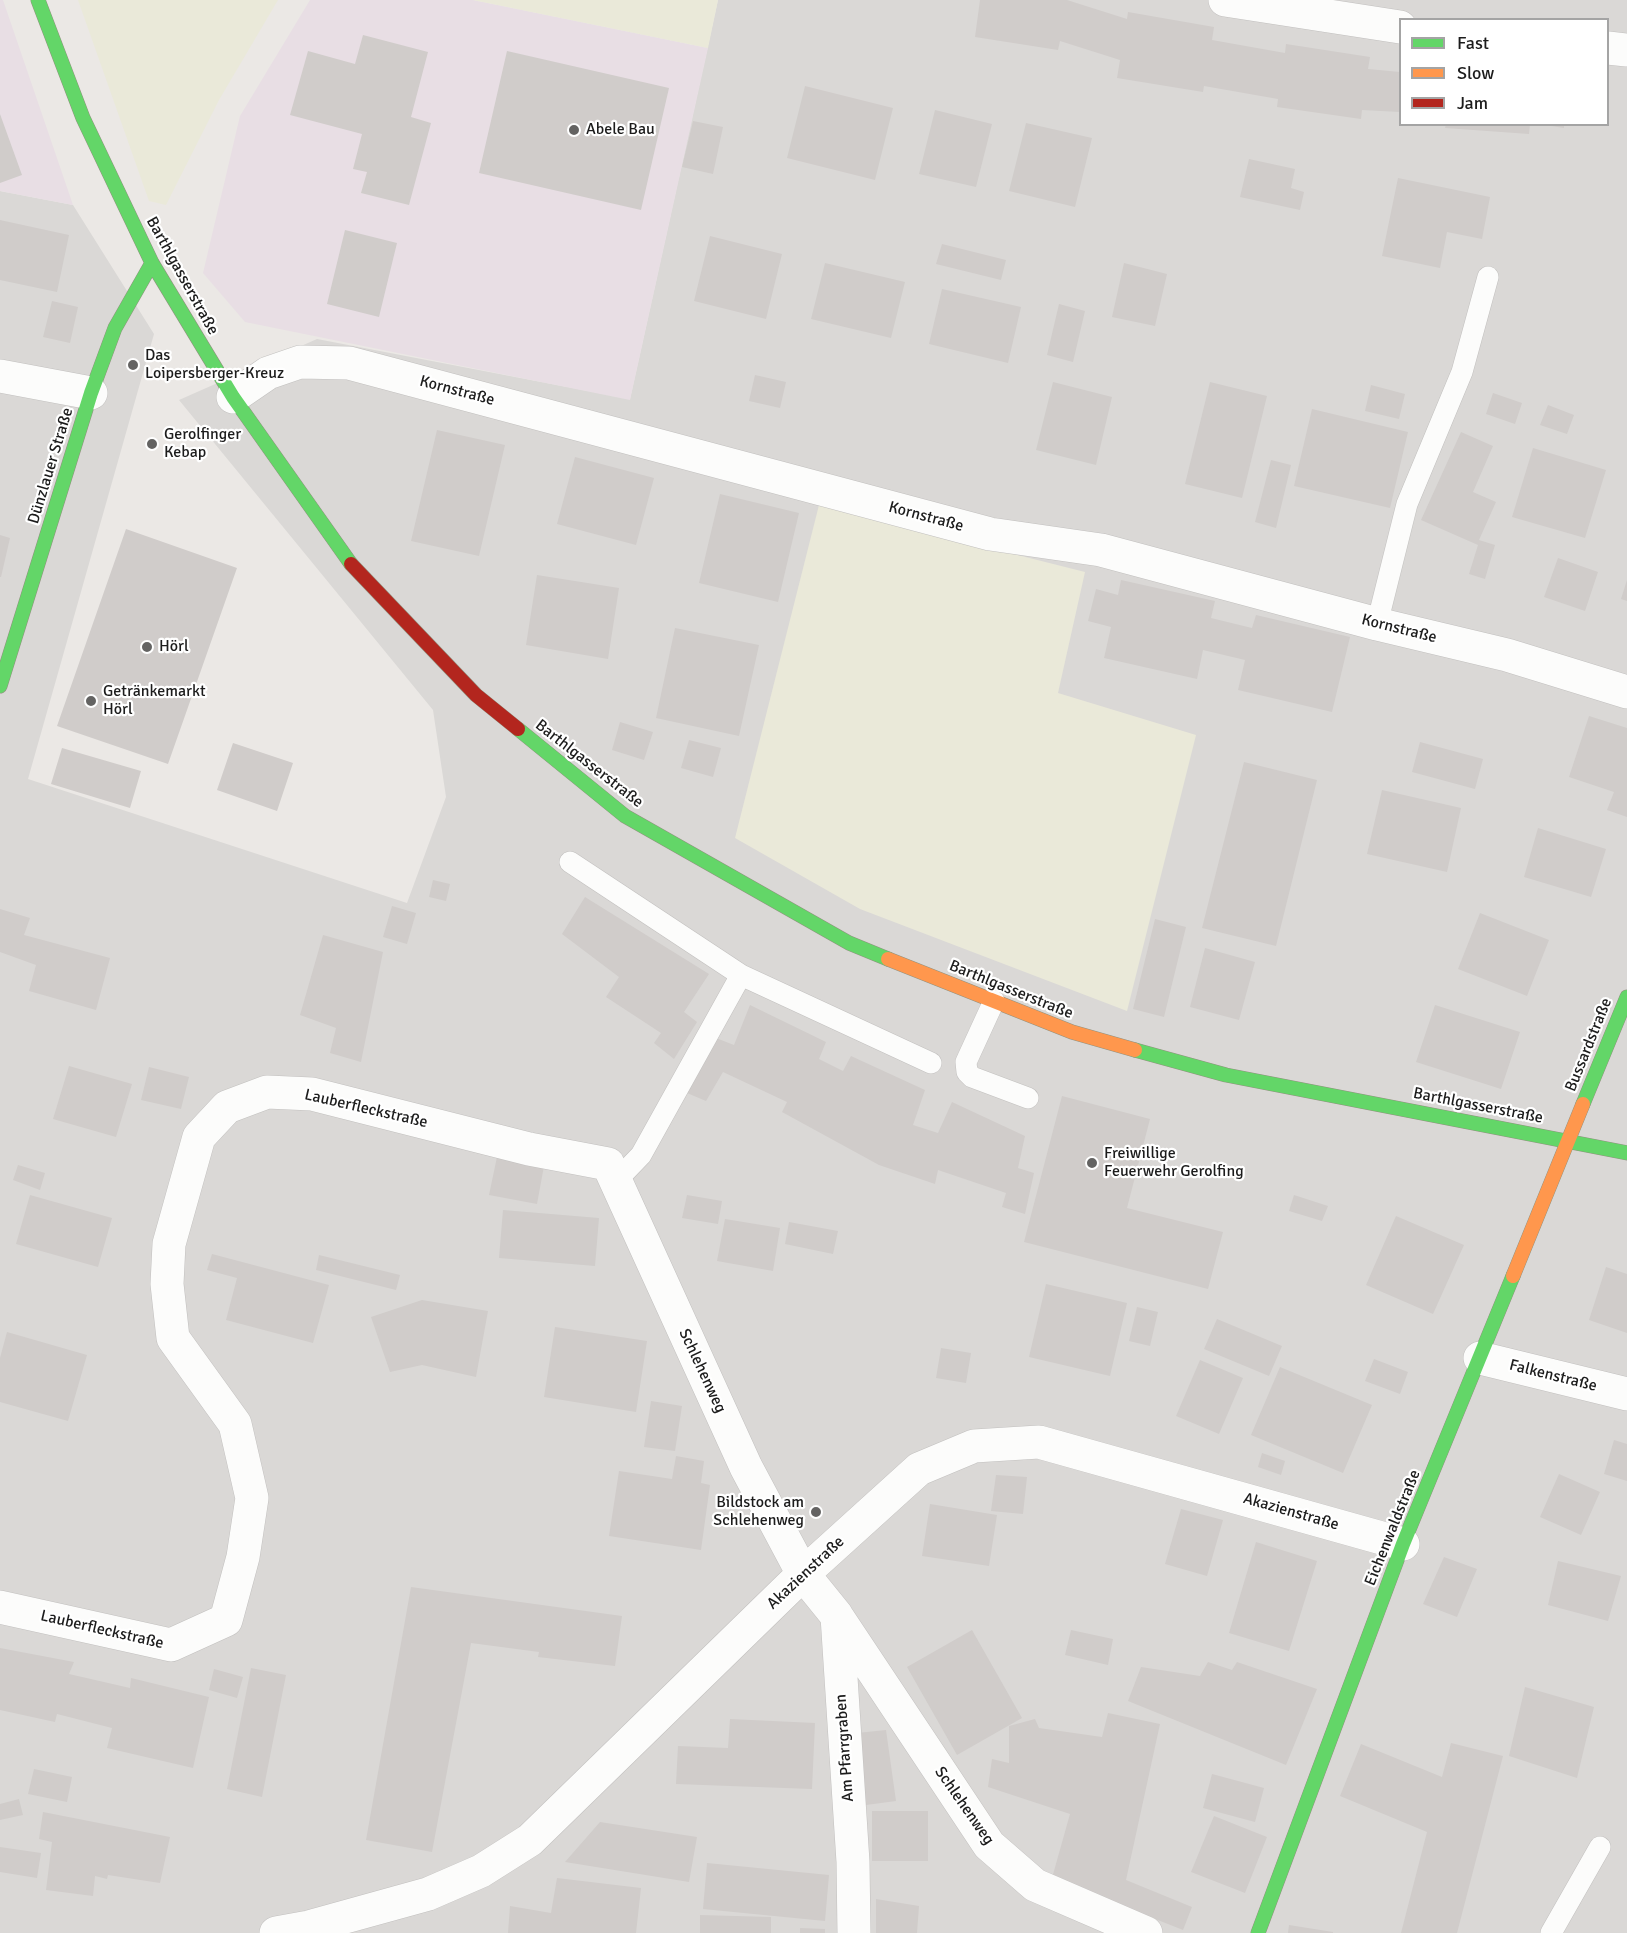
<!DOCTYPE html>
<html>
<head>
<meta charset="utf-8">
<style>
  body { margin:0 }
  #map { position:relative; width:1627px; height:1933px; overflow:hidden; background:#ebe8e5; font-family:Signika,sans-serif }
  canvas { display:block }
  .legend { position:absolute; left:1399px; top:18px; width:210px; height:108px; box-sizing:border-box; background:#fff; border:2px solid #a4a4a4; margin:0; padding:8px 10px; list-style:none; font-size:18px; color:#1c1c1c }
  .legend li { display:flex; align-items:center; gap:12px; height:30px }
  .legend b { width:30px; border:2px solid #a4a4a4 }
</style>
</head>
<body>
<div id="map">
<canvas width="1627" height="1933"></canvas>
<ul class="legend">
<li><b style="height:8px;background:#63d668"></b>Fast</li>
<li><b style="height:8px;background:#ff974d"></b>Slow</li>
<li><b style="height:8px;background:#b3261e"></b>Jam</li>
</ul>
</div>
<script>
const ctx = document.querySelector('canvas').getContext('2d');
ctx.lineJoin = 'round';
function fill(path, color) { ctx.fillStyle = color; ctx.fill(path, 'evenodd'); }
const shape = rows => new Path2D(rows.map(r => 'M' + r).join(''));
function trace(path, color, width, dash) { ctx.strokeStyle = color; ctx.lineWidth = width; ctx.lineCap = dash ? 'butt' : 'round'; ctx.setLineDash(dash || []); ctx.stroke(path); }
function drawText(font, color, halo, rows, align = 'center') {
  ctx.font = font + ' Signika,sans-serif'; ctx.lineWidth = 4.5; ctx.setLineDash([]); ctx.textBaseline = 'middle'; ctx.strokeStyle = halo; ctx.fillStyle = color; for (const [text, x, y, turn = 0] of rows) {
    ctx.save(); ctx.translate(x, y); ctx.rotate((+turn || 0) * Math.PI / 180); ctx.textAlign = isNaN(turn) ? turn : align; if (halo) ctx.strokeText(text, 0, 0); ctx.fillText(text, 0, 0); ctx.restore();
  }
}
fill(shape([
  [718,0,1627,0,1627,1933,0,1933,0,191,73,205,154,334,28,779,407,903,446,797,433,710,179,400,317,339,630,399],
  [1400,20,1608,20,1608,124,1400,124]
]), '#dad8d6');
fill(shape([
  [0,0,3,0,73,205,0,191],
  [310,0,473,0,708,48,630,400,245,322,203,273,240,116]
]), '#e8dee4');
fill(shape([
  [78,0,278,0,219,100,166,205,149,201],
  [473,0,718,0,708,48],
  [819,505,1085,572,1058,693,1196,735,1127,1011,860,909,735,838]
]), '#eae9d9');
fill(shape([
  [980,0,1067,0,1127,19,1128,12,1214,27,1212,40,1285,53,1286,44,1370,57,1368,69,1400,72,1400,112,1362,110,1361,119,1277,107,1278,99,1204,86,1203,92,1117,78,1120,60,1060,41,1058,50,975,37],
  [363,35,428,52,411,117,431,123,409,205,361,193,367,172,353,169,362,134,290,115,308,51,355,64],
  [507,51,669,88,641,210,479,173],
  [805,86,893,108,875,180,787,158],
  [935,110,992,124,976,187,919,174],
  [0,114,22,175,0,183],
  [693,121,723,127,713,174,682,167],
  [1026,123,1092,138,1075,207,1009,191],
  [1446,124,1530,124,1529,134,1445,128],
  [1539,124,1564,124,1564,128],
  [1249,159,1295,169,1291,188,1304,192,1300,210,1240,197],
  [1398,178,1490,197,1482,239,1447,232,1440,268,1382,256],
  [0,220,69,235,57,292,0,280],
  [345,230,397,243,379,317,327,304],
  [710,236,782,254,766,319,694,301],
  [942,244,1006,260,1001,280,936,264],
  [825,263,905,282,891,338,811,319],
  [1124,263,1167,274,1155,326,1112,317],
  [942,289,1021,307,1008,363,929,344],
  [52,301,78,307,70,343,43,337],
  [1059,304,1085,311,1073,362,1047,355],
  [755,375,786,382,780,408,749,401],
  [1053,382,1112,397,1096,465,1036,450],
  [1210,382,1267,396,1242,498,1185,484],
  [1371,385,1405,394,1399,419,1365,411],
  [1493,393,1522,403,1515,424,1486,414],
  [1548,405,1574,415,1567,434,1540,425],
  [1312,409,1408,432,1390,508,1294,486],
  [437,430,505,445,479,556,411,541],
  [1461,432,1493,446,1473,492,1496,502,1479,540,1495,545,1485,579,1469,574,1478,545,1421,520],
  [1533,448,1606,470,1585,538,1512,517],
  [575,457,654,478,636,545,557,524],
  [1271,460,1291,465,1276,528,1255,522],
  [720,494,799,513,778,602,699,583],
  [126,529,237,568,168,764,57,726],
  [0,535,10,538,1,577,0,577],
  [1558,558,1598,572,1585,611,1544,597],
  [537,575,619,588,608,659,526,645],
  [1121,580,1215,601,1211,618,1252,628,1256,615,1350,637,1332,712,1238,690,1245,660,1203,650,1197,679,1104,658,1111,627,1088,621,1096,589,1118,595],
  [1627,580,1627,601,1621,599],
  [675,628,759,645,739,736,656,718],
  [1589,716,1627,728,1627,817,1607,810,1614,792,1569,777],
  [620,722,653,732,644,760,612,750],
  [689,740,721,748,713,777,681,768],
  [1420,742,1483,759,1475,789,1412,772],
  [233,743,293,763,277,811,217,790],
  [62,748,141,771,130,808,51,784],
  [1244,762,1317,780,1276,946,1202,928],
  [1382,790,1461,808,1447,872,1367,854],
  [1538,828,1606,849,1591,897,1524,877],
  [433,880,450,884,446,901,429,897],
  [585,897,709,974,684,1012,697,1022,674,1059,654,1043,661,1033,606,997,619,977,562,934],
  [392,906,416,913,407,944,383,937],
  [0,909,30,918,24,935,110,958,96,1010,29,991,36,965,0,952],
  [1480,913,1549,940,1527,996,1458,969],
  [1155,919,1186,927,1164,1017,1133,1009],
  [323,935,383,952,361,1062,330,1053,336,1028,300,1015],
  [1205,948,1255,962,1239,1020,1190,1007],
  [750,1005,826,1042,819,1059,843,1071,851,1056,925,1090,913,1125,938,1133,952,1102,1025,1136,1018,1168,1034,1173,1025,1214,1002,1207,1006,1193,938,1170,935,1184,879,1165,782,1112,787,1102,723,1072,706,1101,687,1093,716,1038,734,1045],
  [1435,1005,1520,1032,1501,1089,1416,1062],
  [69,1066,132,1084,116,1137,53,1119],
  [149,1067,189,1077,181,1109,141,1100],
  [1062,1096,1150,1119,1127,1208,1223,1232,1208,1289,1024,1242],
  [497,1157,544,1166,537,1204,489,1195],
  [18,1165,45,1173,40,1190,13,1180],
  [30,1195,112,1218,98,1267,16,1244],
  [687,1195,722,1201,718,1224,682,1218],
  [1294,1195,1328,1206,1322,1221,1289,1211],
  [503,1210,599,1218,595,1266,499,1258],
  [1396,1216,1464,1245,1433,1314,1366,1285],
  [725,1219,780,1228,773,1271,717,1261],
  [789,1222,838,1231,833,1254,785,1244],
  [212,1254,329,1285,313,1343,226,1320,237,1278,207,1270],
  [319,1255,400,1275,396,1290,316,1270],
  [1606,1267,1627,1274,1627,1333,1589,1320],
  [1046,1284,1127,1303,1110,1376,1029,1357],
  [422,1300,488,1311,476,1377,422,1365,390,1372,371,1317],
  [1137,1307,1158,1312,1150,1346,1129,1341],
  [1217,1319,1282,1346,1269,1376,1204,1349],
  [555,1327,647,1341,636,1412,544,1397],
  [7,1332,87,1355,68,1421,0,1402,0,1358],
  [941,1348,971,1353,966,1383,936,1378],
  [1374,1359,1408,1372,1400,1394,1365,1381],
  [1200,1360,1243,1378,1219,1434,1176,1416],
  [1280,1367,1372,1405,1343,1473,1251,1435],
  [651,1401,682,1406,675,1451,644,1447],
  [1614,1440,1627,1444,1627,1481,1604,1474],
  [1262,1453,1285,1461,1281,1475,1258,1467],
  [676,1456,704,1461,701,1483,710,1485,701,1550,609,1536,619,1471,672,1479],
  [1559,1474,1600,1492,1581,1535,1540,1517],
  [996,1475,1027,1477,1023,1514,991,1511],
  [930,1504,997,1515,989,1566,922,1556],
  [1181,1509,1223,1520,1207,1576,1165,1564],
  [1256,1542,1317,1561,1289,1651,1229,1633],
  [1444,1557,1477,1569,1457,1617,1423,1604],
  [1558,1561,1621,1576,1608,1621,1548,1605],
  [411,1587,622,1616,615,1666,538,1657,539,1652,471,1643,432,1852,366,1840],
  [972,1630,1022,1718,957,1755,907,1667],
  [1071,1630,1113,1639,1108,1665,1065,1655],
  [0,1648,74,1662,69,1674,130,1688,131,1678,209,1697,193,1768,107,1748,112,1728,57,1714,55,1722,0,1710],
  [1208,1662,1232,1670,1237,1662,1317,1689,1286,1765,1128,1701,1141,1667,1200,1676],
  [251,1668,286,1675,262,1797,227,1789],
  [214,1669,243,1677,237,1698,209,1690],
  [1525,1687,1594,1707,1577,1778,1509,1756],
  [1108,1713,1160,1724,1126,1880,1192,1907,1183,1930,1052,1878,1070,1814,988,1787,992,1759,1009,1763,1009,1726,1035,1719,1039,1728,1102,1737],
  [730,1719,815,1723,812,1789,676,1784,678,1746,728,1748],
  [886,1730,896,1801,866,1805,857,1733],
  [1451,1743,1503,1756,1457,1933,1401,1933,1427,1832,1340,1796,1361,1744,1442,1777],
  [34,1769,72,1777,67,1802,28,1794],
  [1212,1774,1264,1788,1255,1822,1203,1808],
  [19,1799,23,1815,0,1820,0,1804],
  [872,1811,928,1811,928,1861,872,1861],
  [43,1812,170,1837,160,1883,108,1875,107,1879,95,1876,93,1896,46,1890,52,1842,39,1839],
  [1214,1816,1267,1837,1245,1893,1191,1872],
  [600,1822,697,1837,689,1882,565,1862],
  [0,1847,41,1853,37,1878,0,1872],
  [707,1863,829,1875,825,1921,703,1909],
  [557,1878,641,1888,636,1933,508,1933,510,1906,551,1913],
  [876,1899,919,1906,917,1933,876,1933],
  [700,1915,771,1917,771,1933,700,1933],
  [1289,1925,1333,1932,1333,1933,1288,1933],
  [800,1928,825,1929,825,1933,800,1933]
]), '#d0ccca');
const lane = shape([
  [1377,624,1407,504,1462,372,1488,277],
  [570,862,741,975],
  [994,1001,966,1062,967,1072,972,1077,1028,1098],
  [615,1182,641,1155,741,975,931,1063],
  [1551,1933,1600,1847]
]);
const street = shape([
  [1225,0,1400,27],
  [1608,48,1627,50],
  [0,376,91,393],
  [233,397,268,373,300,362,349,363,990,534,1101,550,1377,624,1507,655,1627,692],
  [1480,1358,1627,1394],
  [0,1607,171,1645,226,1620,243,1557,252,1498,235,1424,173,1338,167,1284,169,1244,199,1137,227,1107,267,1092,312,1094,529,1149,608,1164,746,1467,803,1574,837,1616,853,1862,854,1933],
  [838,1618,989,1845,1035,1885,1146,1933],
  [276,1933,309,1927,428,1894,481,1871,530,1840,803,1574,919,1469,974,1446,1039,1442,1403,1544]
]);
const fast = shape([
  [38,0,83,118,152,263,233,397,351,564],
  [0,686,91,393,115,328,152,263],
  [518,729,625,816,849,943,888,959],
  [1135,1050,1226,1075,1627,1153],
  [1583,1104,1627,997],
  [1258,1933,1403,1544,1513,1276]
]);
const slow = shape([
  [888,959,1072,1032,1135,1050],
  [1513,1276,1583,1104]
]);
const jam = shape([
  [351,564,476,695,518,729]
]);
trace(lane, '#c2c0bf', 22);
trace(street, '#c2c0bf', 34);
trace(fast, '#91927f', 15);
trace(slow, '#91927f', 15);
trace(jam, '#91927f', 15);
trace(lane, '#fcfcfb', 21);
trace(street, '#fcfcfb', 33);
trace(fast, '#63d668', 14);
trace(slow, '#ff974d', 14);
trace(jam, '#b3261e', 14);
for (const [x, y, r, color] of [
  [574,130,6,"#646362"],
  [133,365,6,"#646362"],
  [152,444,6,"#646362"],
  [147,647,6,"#646362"],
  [91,701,6,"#646362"],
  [1092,1163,6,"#646362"],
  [816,1512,6,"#646362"]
]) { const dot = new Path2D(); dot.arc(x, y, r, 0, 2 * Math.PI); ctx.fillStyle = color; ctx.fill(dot); trace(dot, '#fff', 2); }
drawText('16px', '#1c1c1c', '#fff', [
  ["Abele Bau",586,130],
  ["Das",145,356],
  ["Loipersberger-Kreuz",145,374],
  ["Gerolfinger",164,435],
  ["Kebap",164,453],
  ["Hörl",159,647],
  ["Getränkemarkt",103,692],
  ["Hörl",103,710],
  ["Freiwillige",1104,1154],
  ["Feuerwehr Gerolfing",1104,1172],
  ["Bildstock am",804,1503,"right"],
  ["Schlehenweg",804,1521,"right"]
], 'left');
drawText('16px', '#1c1c1c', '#fff', [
  ["Barthlgasserstraße",182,276,61],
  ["Kornstraße",457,391,15],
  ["Dünzlauer Straße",51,466,-73],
  ["Kornstraße",926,517,15],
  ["Kornstraße",1399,629,14],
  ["Barthlgasserstraße",589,764,38],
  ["Barthlgasserstraße",1011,990,22],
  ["Bussardstraße",1589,1045,-68],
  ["Barthlgasserstraße",1478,1106,11],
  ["Lauberfleckstraße",366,1109,13],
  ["Schlehenweg",702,1371,65],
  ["Falkenstraße",1553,1376,14],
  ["Akazienstraße",1291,1512,16],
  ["Eichenwaldstraße",1393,1528,-68],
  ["Akazienstraße",806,1573,-43],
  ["Lauberfleckstraße",102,1630,13],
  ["Am Pfarrgraben",845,1748,-94],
  ["Schlehenweg",964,1806,55]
]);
</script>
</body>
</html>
